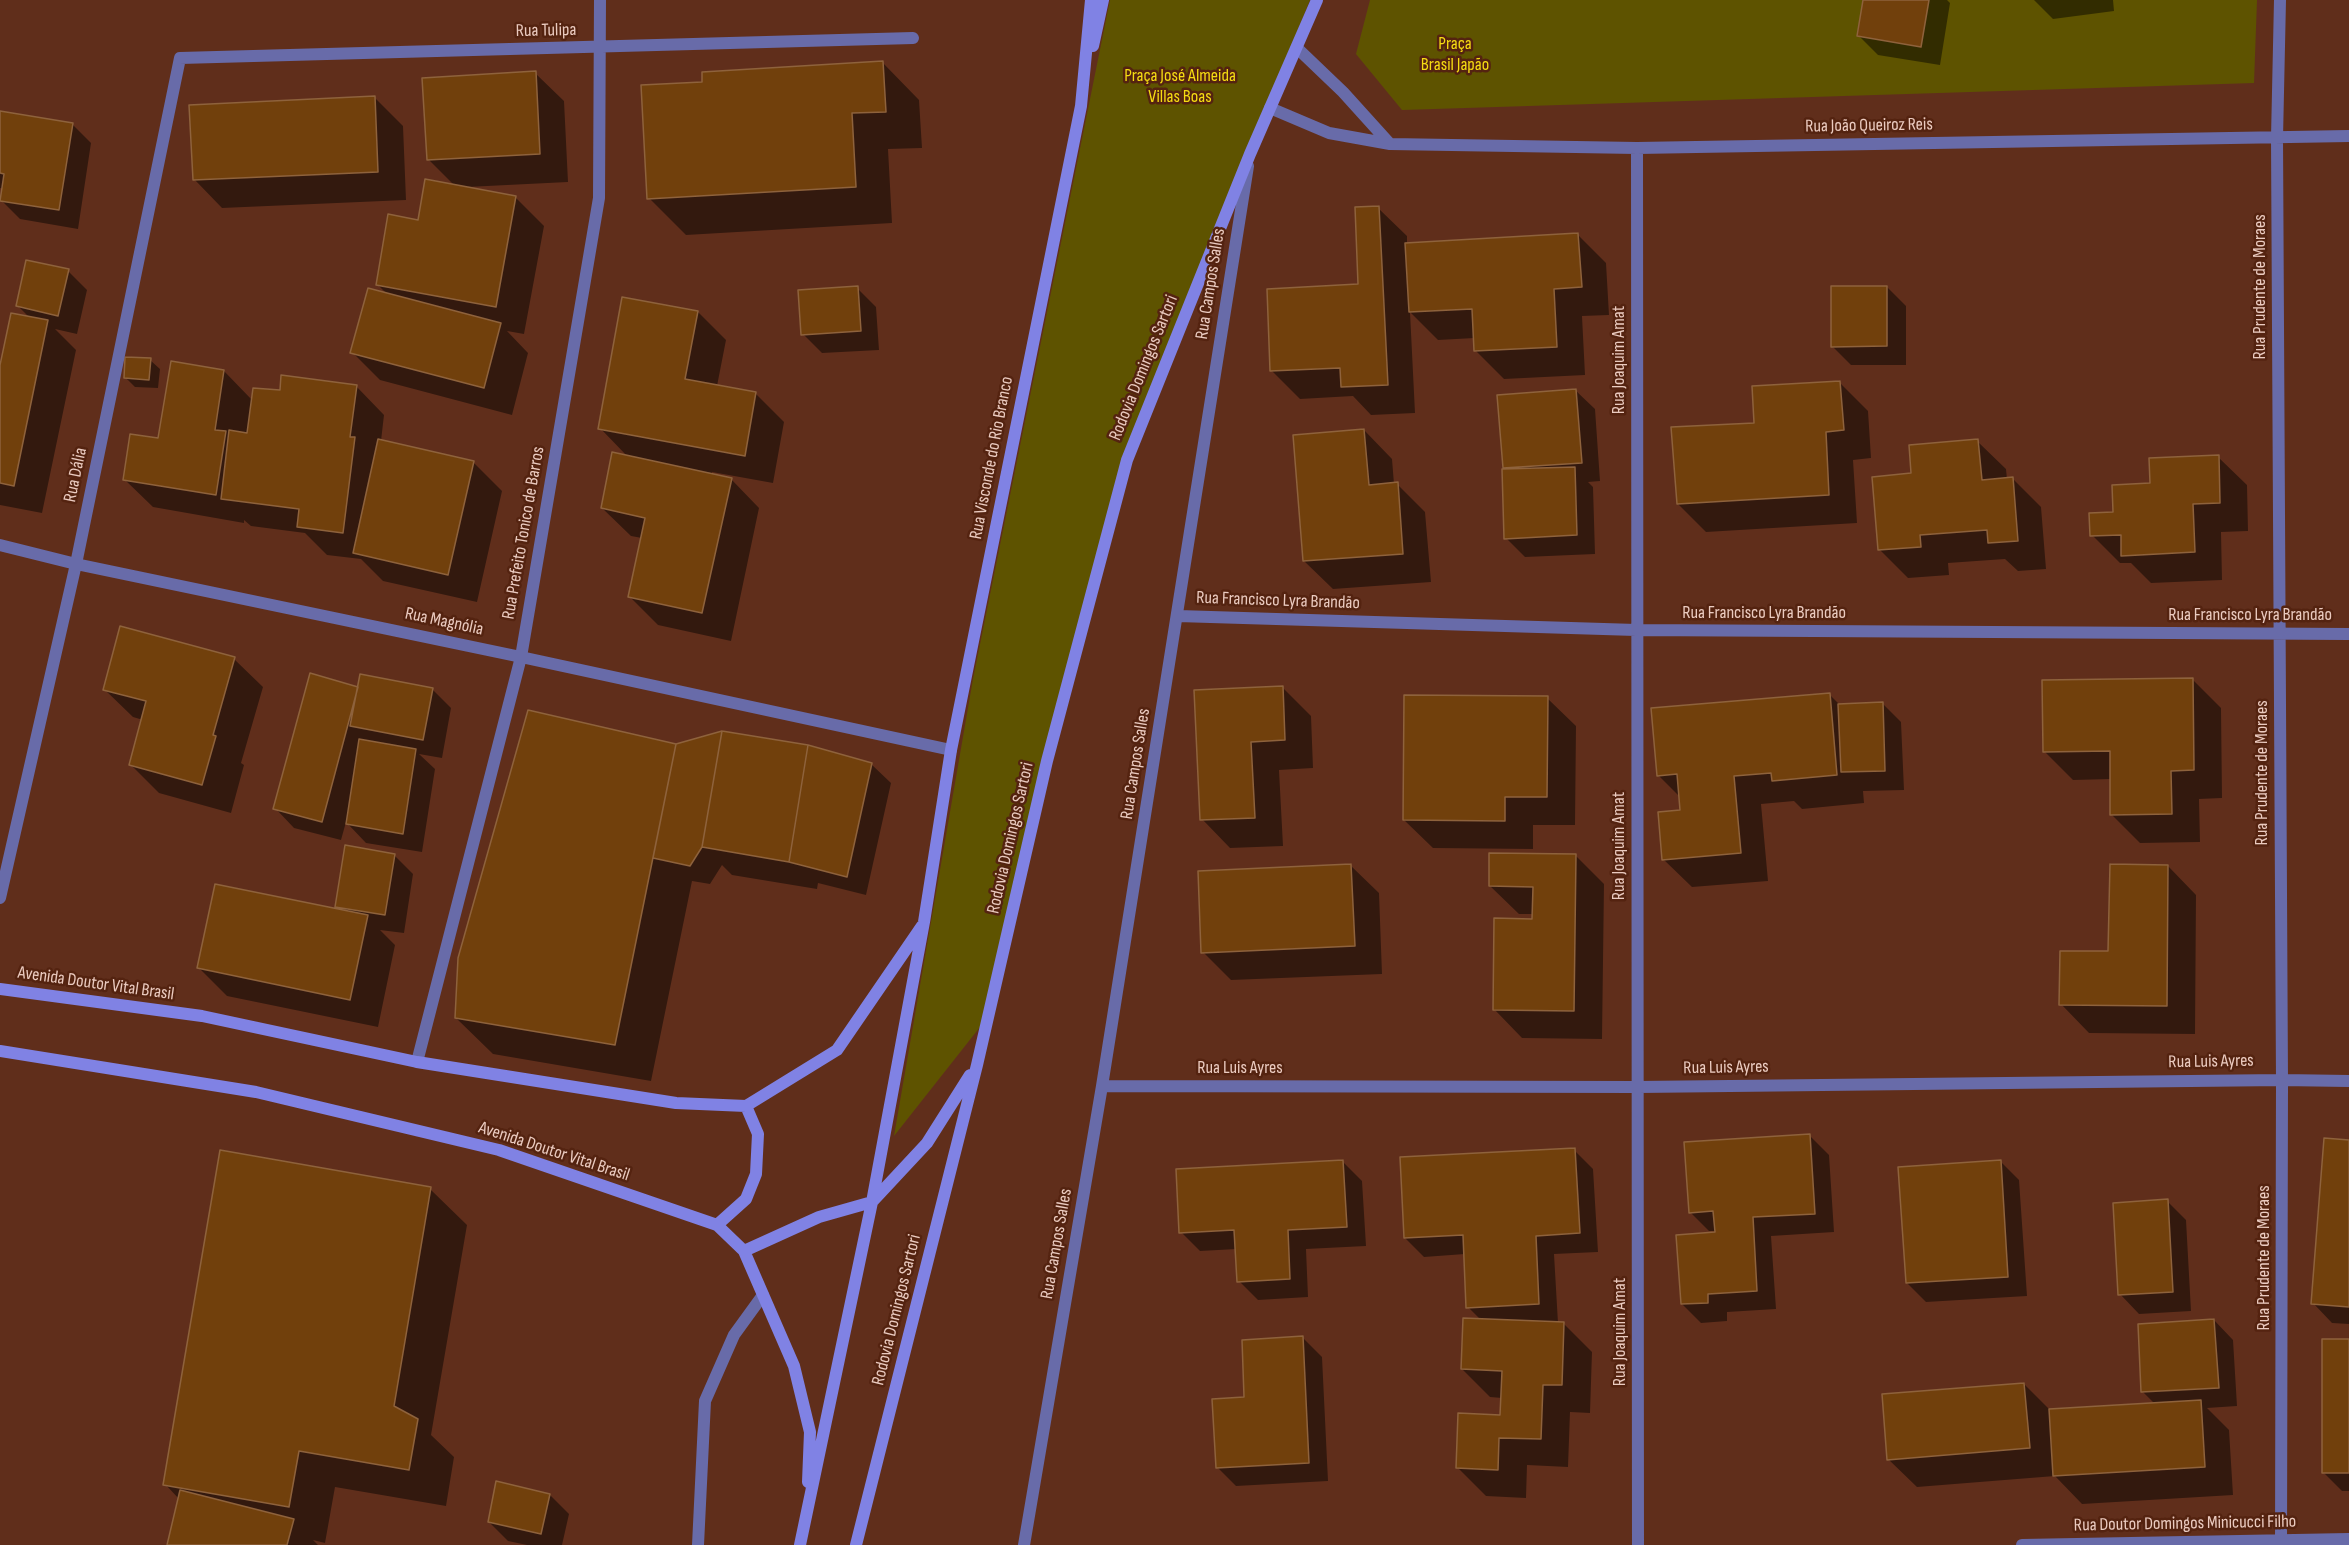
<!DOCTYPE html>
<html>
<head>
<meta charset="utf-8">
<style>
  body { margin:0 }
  canvas { display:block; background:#602e1b }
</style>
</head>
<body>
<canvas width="2349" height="1545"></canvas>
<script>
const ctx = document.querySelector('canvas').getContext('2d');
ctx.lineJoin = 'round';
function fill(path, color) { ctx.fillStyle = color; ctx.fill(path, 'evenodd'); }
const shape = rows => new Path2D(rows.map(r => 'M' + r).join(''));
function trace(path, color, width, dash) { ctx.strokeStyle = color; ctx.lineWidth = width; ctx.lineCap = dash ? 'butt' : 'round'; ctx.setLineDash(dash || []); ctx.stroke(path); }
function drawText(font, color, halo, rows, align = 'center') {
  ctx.font = font + ' "Sofia Sans Condensed",sans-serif'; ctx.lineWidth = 5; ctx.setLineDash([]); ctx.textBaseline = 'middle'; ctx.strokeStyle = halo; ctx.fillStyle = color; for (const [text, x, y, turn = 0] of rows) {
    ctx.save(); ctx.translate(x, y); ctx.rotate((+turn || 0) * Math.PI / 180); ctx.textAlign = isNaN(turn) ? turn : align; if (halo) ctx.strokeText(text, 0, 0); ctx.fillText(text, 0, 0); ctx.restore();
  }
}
fill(shape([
  [1110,0,1310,0,1123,458,980,1027,894,1136,973,679],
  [1370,0,2257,0,2254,83,1402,110,1356,54]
]), '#5e5300');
fill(shape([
  [1864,0,1947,0,1950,3,1940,65,1878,55,1859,36],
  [2034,0,2113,0,2114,11,2053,19],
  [883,63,919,100,922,148,888,149,892,223,686,235,649,198,703,83],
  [535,73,564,101,568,182,467,187,516,198,544,226,524,334,507,331,528,353,512,415,380,380,352,352,388,295,377,284,419,221,455,186,428,159],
  [375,98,403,126,406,200,222,208,194,179],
  [0,112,72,124,91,143,78,229,20,219,1,200,3,189,0,188],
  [1378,208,1407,236,1407,244,1578,235,1606,263,1609,315,1582,316,1585,375,1504,379,1475,350,1475,338,1438,340,1410,312,1415,413,1371,415,1353,396,1300,399,1272,371,1360,286],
  [68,271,87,290,77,334,55,329,76,350,42,513,0,505,0,372,30,318,18,306],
  [1887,287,1906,306,1906,365,1851,365,1832,346],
  [857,288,876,307,879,350,822,353,803,334],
  [698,312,726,340,717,386,755,393,784,422,773,483,712,472,712,475,731,479,759,508,731,641,658,625,630,597,642,538,631,536,602,508,627,456,600,428],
  [150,360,160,369,158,388,135,387,126,378],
  [224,371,253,401,281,392,356,386,384,415,381,441,473,462,502,491,477,602,383,581,361,559,327,555,305,533,251,526,244,520,244,523,153,507,124,479],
  [1839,382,1868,411,1871,458,1853,460,1857,523,1706,532,1678,504,1756,424],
  [1575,390,1595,409,1600,481,1588,482,1593,487,1595,554,1525,557,1506,538,1499,396],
  [1364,430,1392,459,1394,484,1397,484,1425,512,1431,582,1333,589,1304,561],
  [1977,441,2006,469,2007,479,2013,479,2041,507,2046,569,2018,571,2005,559,1948,563,1949,575,1908,578,1880,550,1913,475],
  [2218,457,2247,485,2248,531,2221,532,2222,580,2151,583,2131,563,2120,563,2092,535,2151,485],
  [234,659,263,687,241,763,244,765,231,813,159,793,131,765,143,720,133,717,104,689],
  [2192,679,2221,708,2222,798,2199,799,2200,842,2140,843,2112,815,2112,779,2073,780,2044,751],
  [359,688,432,689,451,708,442,758,419,754,435,769,422,852,366,843,346,822,341,840,294,828,275,808],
  [1283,688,1311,716,1313,768,1279,770,1283,846,1230,848,1202,819],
  [1830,695,1840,705,1882,703,1901,722,1904,790,1863,791,1864,803,1802,809,1794,801,1761,804,1768,881,1692,887,1663,859,1681,811,1680,797,1658,775],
  [1547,698,1576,726,1575,825,1533,825,1533,849,1433,848,1404,820],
  [529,712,676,746,871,764,891,783,866,895,818,883,817,889,732,875,722,865,710,884,692,881,651,1081,493,1054,456,1018],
  [394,855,413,874,404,933,380,930,395,945,378,1027,227,996,199,968,340,911,336,907],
  [1576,856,1604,884,1602,1039,1522,1038,1494,1009,1533,920,1533,914,1519,914,1490,886],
  [1350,865,1379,893,1382,974,1231,980,1203,952],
  [2168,866,2196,895,2195,1034,2089,1033,2061,1004,2110,953],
  [1810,1136,1829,1155,1834,1232,1771,1236,1776,1309,1727,1312,1727,1321,1701,1323,1682,1304,1716,1231,1709,1231,1690,1212],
  [2349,1141,2349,1324,2332,1323,2313,1303],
  [1574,1150,1593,1169,1598,1252,1554,1254,1558,1323,1564,1324,1592,1352,1590,1413,1570,1412,1568,1467,1527,1465,1526,1498,1486,1496,1458,1468,1502,1416,1502,1398,1490,1397,1462,1369,1481,1320,1468,1307,1465,1254,1424,1257,1405,1238],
  [2000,1161,2019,1180,2027,1296,1926,1302,1907,1283],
  [1343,1162,1362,1181,1366,1246,1306,1249,1308,1297,1258,1300,1239,1281,1237,1249,1200,1251,1181,1232],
  [430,1189,467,1225,431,1435,454,1457,446,1506,335,1487,325,1543,313,1540,318,1545,169,1545,179,1499,165,1484],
  [2167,1201,2186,1220,2191,1311,2139,1314,2120,1294],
  [2214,1320,2233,1340,2237,1406,2207,1408,2229,1430,2233,1495,2082,1504,2055,1476,1917,1487,1888,1459,2024,1384,2050,1410,2155,1404,2143,1392],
  [1303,1338,1322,1357,1328,1481,1236,1486,1217,1467],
  [2349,1341,2349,1491,2342,1491,2323,1472],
  [550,1495,569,1514,562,1545,527,1545,508,1541,489,1522]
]), '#0007');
const building = shape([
  [1863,0,1929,0,1921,47,1857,36,1863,0],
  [883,61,886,112,852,113,856,187,647,199,641,85,702,82,702,72,883,61],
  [536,71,540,154,427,160,422,78,536,71],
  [375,96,378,172,193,180,189,105,375,96],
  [0,111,73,123,59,210,0,201,4,174,0,173,0,111],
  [425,179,516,196,496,307,376,285,388,214,418,220,425,179],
  [1379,206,1388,385,1341,387,1340,368,1270,371,1267,289,1358,284,1355,207,1379,206],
  [1578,233,1582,287,1554,289,1557,347,1474,351,1472,309,1409,312,1405,243,1578,233],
  [26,260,69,269,58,316,16,306,26,260],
  [858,286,861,331,801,335,798,290,858,286],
  [1831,286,1887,286,1887,346,1831,347,1831,286],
  [368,288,501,323,484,388,350,353,368,288],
  [622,297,698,311,685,379,756,392,745,456,598,429,622,297],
  [11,313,48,320,14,486,0,483,0,365,11,313],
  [125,357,151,358,149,380,124,378,125,357],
  [171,361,224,370,215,430,226,431,216,495,123,480,130,434,158,438,171,361],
  [281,375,357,385,350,437,355,437,343,533,297,527,299,509,221,499,229,430,247,433,253,388,280,390,281,375],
  [1840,381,1844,430,1826,432,1829,495,1677,504,1671,427,1754,423,1752,386,1840,381],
  [1576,389,1582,463,1503,468,1497,395,1576,389],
  [1364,429,1369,485,1398,482,1403,554,1303,561,1293,435,1364,429],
  [378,439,474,461,448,575,353,553,378,439],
  [1978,439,1982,480,2013,477,2018,541,1988,543,1987,530,1920,535,1921,547,1878,550,1872,477,1911,473,1909,445,1978,439],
  [612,452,732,478,702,613,628,597,645,518,601,508,612,452],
  [2219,455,2220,503,2193,504,2195,552,2121,556,2121,535,2090,536,2089,513,2113,512,2112,485,2150,483,2149,458,2219,455],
  [1575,467,1577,535,1504,539,1502,469,1575,467],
  [120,626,235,657,213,735,216,736,202,785,129,765,146,701,103,690,120,626],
  [310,673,358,687,322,822,273,809,310,673],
  [360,674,433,688,423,740,350,726,360,674],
  [2193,678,2194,770,2171,771,2172,814,2110,815,2110,751,2043,752,2042,680,2193,678],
  [1283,686,1285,740,1251,742,1255,818,1200,820,1194,690,1283,686],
  [1830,693,1837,775,1772,781,1771,773,1734,776,1741,853,1662,860,1658,812,1680,810,1677,774,1657,776,1651,708,1830,693],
  [1404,695,1548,696,1547,797,1505,797,1505,821,1403,820,1404,695],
  [1883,702,1885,771,1841,772,1838,704,1883,702],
  [528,710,676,744,615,1045,455,1018,458,958,528,710],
  [722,731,808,745,789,862,702,847,722,731],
  [722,731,702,847,690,866,653,858,676,744,722,731],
  [359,739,416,749,403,834,346,824,359,739],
  [808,745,872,763,847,877,789,862,808,745],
  [345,845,395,854,385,915,335,907,345,845],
  [1489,853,1576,854,1574,1011,1493,1010,1494,918,1532,919,1533,887,1489,886,1489,853],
  [1351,864,1355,946,1201,953,1198,871,1351,864],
  [2110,864,2168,865,2167,1006,2059,1005,2060,951,2108,951,2110,864],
  [215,884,368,915,350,1000,197,968,215,884],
  [1810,1134,1815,1214,1753,1217,1757,1291,1708,1294,1708,1303,1681,1304,1676,1235,1715,1232,1713,1211,1689,1213,1684,1142,1810,1134],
  [2324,1138,2349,1140,2349,1307,2311,1304,2324,1138],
  [1575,1148,1580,1233,1536,1236,1539,1304,1466,1308,1463,1235,1404,1238,1400,1157,1575,1148],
  [220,1150,431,1187,394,1406,418,1419,409,1470,299,1451,289,1507,163,1485,220,1150],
  [1343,1160,1347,1227,1288,1230,1290,1279,1237,1282,1234,1230,1179,1233,1176,1169,1343,1160],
  [2001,1160,2008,1277,1906,1283,1898,1167,2001,1160],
  [2168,1199,2173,1292,2118,1295,2113,1203,2168,1199],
  [1463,1318,1564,1322,1562,1385,1543,1385,1541,1439,1499,1438,1498,1470,1456,1468,1458,1413,1500,1415,1502,1371,1461,1369,1463,1318],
  [2214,1319,2219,1388,2141,1392,2138,1324,2214,1319],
  [1303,1336,1309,1463,1216,1468,1212,1399,1244,1397,1242,1340,1303,1336],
  [2322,1339,2349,1339,2349,1473,2322,1473,2322,1339],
  [2024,1383,2030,1448,1887,1460,1882,1394,2024,1383],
  [2201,1400,2205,1467,2053,1476,2049,1409,2201,1400],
  [496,1481,550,1494,541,1534,488,1522,496,1481],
  [180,1490,294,1519,287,1545,167,1545,180,1490]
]);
fill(building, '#71400c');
trace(building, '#8e623c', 1.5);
trace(shape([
  [698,1545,705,1401,734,1335,763,1295]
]), '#686ba9', 12);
trace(shape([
  [2280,0,2277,138,2282,1080,2281,1545],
  [1297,48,1343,92,1390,144],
  [1270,108,1329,133,1390,144,1637,148,2349,136],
  [1637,148,1638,1545],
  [0,545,76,564,521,657,951,750],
  [1178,616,1636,630,2349,634],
  [0,898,76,564,180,58,913,38],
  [417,1062,521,657,599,198,600,0],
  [1102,1086,1638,1087,2282,1080,2349,1081],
  [1024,1545,1102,1086,1248,166],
  [2022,1545,2349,1539]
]), '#686ba9', 12);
trace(shape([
  [1093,46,1103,0],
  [0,989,202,1016,417,1062,676,1103,746,1106,837,1050,922,926],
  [0,1051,256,1092,499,1150,717,1225,744,1251,794,1366,810,1432,808,1482],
  [717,1225,746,1199,756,1174,758,1134,746,1106],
  [744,1251,819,1217,872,1202,927,1143,970,1075],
  [800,1545,872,1202,924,922,951,750,1081,106,1091,0],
  [856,1545,977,1065,1047,761,1127,460,1250,154,1317,0]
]), '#8082e4', 12);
drawText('18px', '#ebcbc0', '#542310', [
  ["Rua Tulipa",546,31,-1],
  ["Rua João Queiroz Reis",1869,126,-1],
  ["Rua Campos Salles",1211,284,-81],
  ["Rua Prudente de Moraes",2260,287,-90],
  ["Rua Joaquim Amat",1619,360,-90],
  ["Rodovia Domingos Sartori",1144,368,-68],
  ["Rua Visconde do Rio Branco",992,458,-79],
  ["Rua Dália",76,475,-78],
  ["Rua Prefeito Tonico de Barros",524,533,-80],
  ["Rua Francisco Lyra Brandão",1278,601,2],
  ["Rua Francisco Lyra Brandão",1764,613],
  ["Rua Francisco Lyra Brandão",2250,615],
  ["Rua Magnólia",444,622,12],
  ["Rua Campos Salles",1136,764,-81],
  ["Rua Prudente de Moraes",2262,773,-90],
  ["Rodovia Domingos Sartori",1011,838,-77],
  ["Rua Joaquim Amat",1619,846,-90],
  ["Avenida Doutor Vital Brasil",96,984,8],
  ["Rua Luis Ayres",2211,1062,-1],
  ["Rua Luis Ayres",1240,1068],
  ["Rua Luis Ayres",1726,1068,-1],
  ["Avenida Doutor Vital Brasil",554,1152,18],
  ["Rua Campos Salles",1057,1244,-80],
  ["Rua Prudente de Moraes",2264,1258,-90],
  ["Rodovia Domingos Sartori",897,1310,-76],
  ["Rua Joaquim Amat",1620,1332,-90],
  ["Rua Doutor Domingos Minicucci Filho",2185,1524,-1]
]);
drawText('18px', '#f5dc12', '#542310', [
  ["Praça",1455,44],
  ["Brasil Japão",1455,65],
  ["Praça José Almeida",1180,76],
  ["Villas Boas",1180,97]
]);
</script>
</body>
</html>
